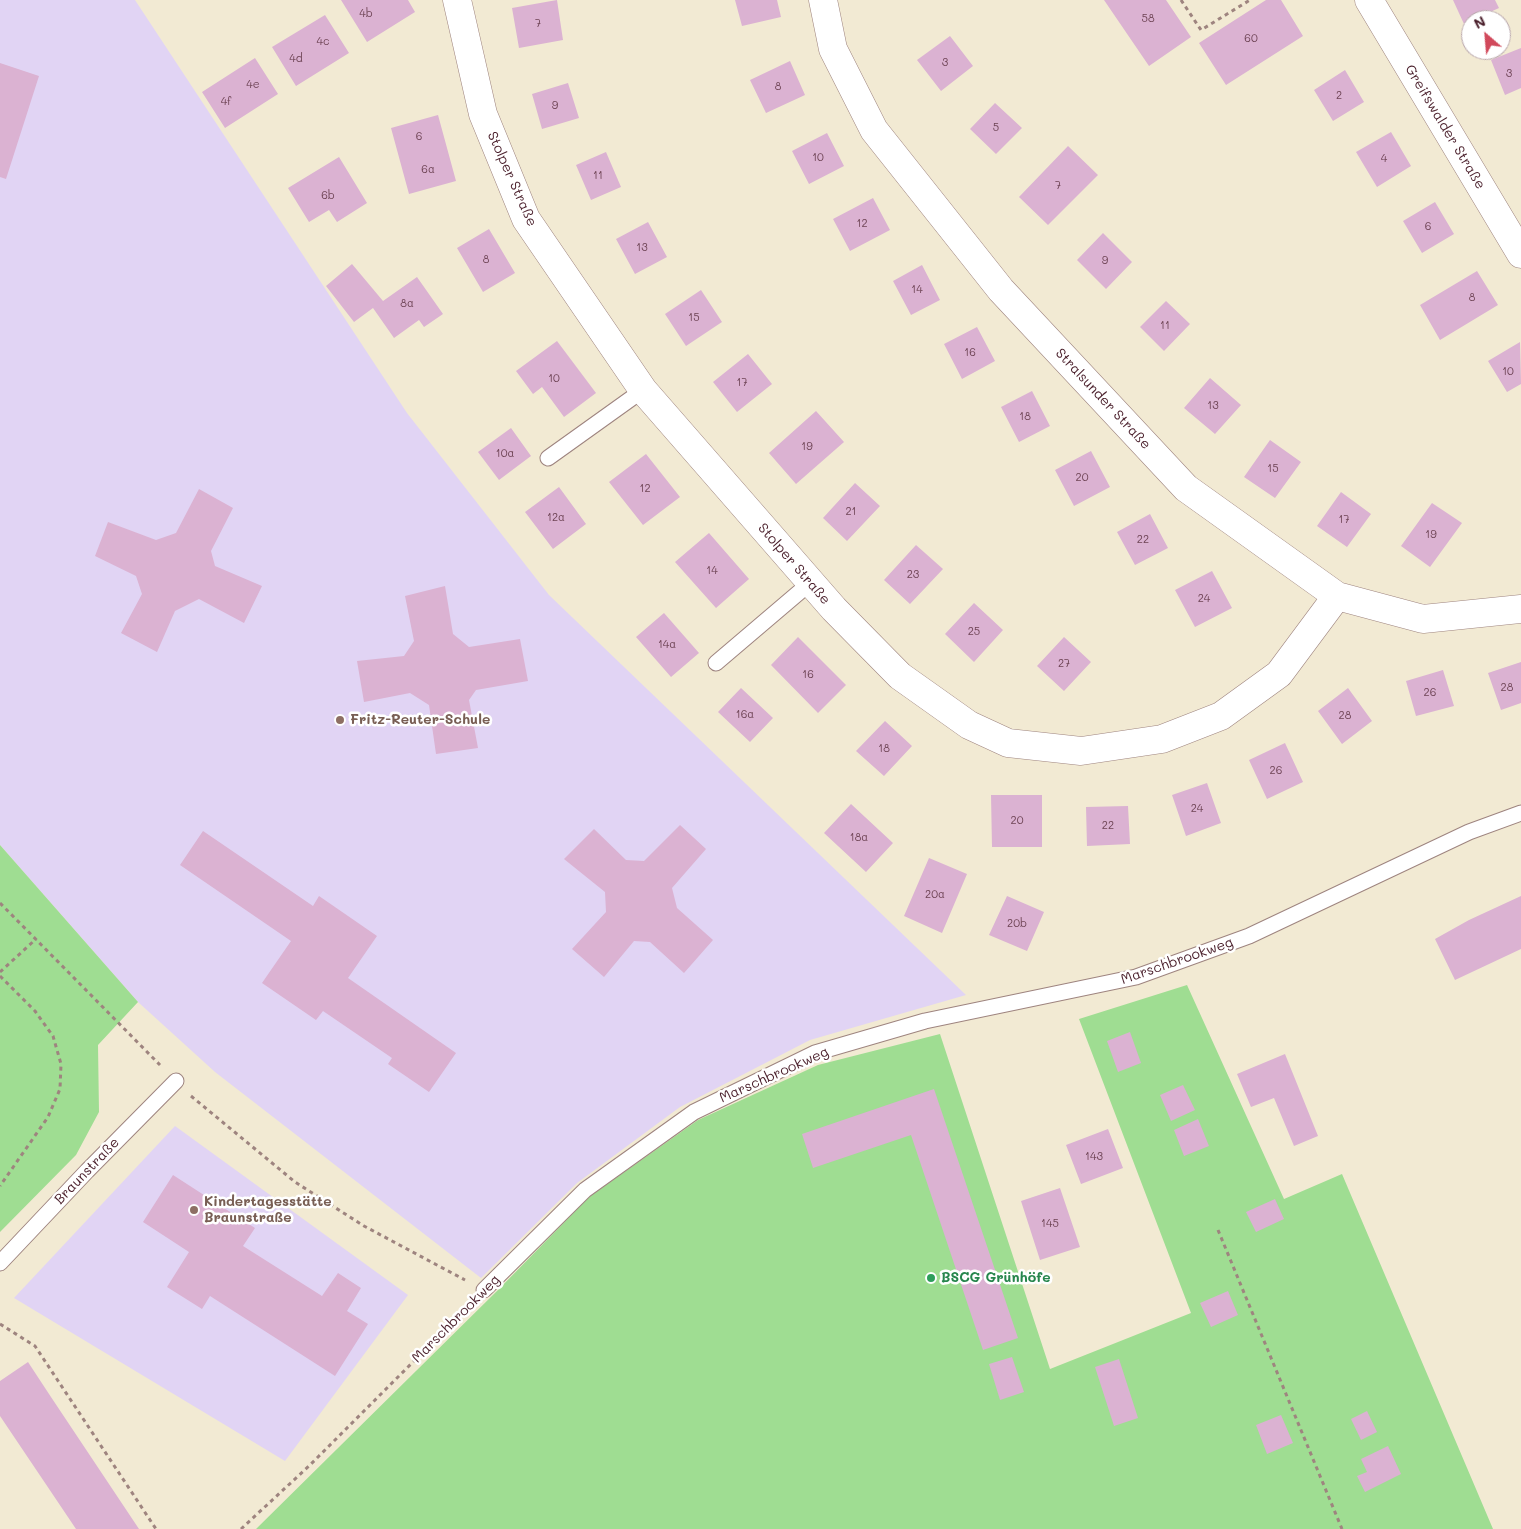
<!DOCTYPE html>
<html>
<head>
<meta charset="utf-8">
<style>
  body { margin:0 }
  #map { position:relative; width:1521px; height:1529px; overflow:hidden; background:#f2ead3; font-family:Mali,sans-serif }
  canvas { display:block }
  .north { position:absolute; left:1461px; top:10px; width:50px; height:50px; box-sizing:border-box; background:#fff; border:1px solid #b7a5aa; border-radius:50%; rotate:333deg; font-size:14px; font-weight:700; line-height:20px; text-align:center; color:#4a1f2b }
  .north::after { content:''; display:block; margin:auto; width:18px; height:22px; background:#d1495b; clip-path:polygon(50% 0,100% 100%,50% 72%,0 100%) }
</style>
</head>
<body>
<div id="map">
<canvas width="1521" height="1529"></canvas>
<div class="north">N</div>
</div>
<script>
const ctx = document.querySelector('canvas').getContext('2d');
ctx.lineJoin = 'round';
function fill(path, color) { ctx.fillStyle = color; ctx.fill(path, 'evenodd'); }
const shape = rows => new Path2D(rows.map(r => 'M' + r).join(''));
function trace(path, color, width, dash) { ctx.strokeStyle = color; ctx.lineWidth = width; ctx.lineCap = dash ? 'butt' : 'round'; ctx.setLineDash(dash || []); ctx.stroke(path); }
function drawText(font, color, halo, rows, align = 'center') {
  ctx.font = font + ' Mali,sans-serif'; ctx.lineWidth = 5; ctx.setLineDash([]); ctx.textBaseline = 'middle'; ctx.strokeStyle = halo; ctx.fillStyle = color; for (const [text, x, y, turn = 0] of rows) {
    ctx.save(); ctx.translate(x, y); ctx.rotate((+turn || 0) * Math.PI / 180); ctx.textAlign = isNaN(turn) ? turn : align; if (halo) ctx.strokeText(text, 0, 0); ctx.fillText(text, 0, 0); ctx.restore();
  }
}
fill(shape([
  [0,0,135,0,407,413,549,595,966,995,810,1040,680,1107,577,1183,481,1278,215,1072,138,1002,0,845],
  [175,1126,408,1295,285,1461,14,1298]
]), '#e1d4f4');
fill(shape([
  [0,845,138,1002,98,1045,99,1112,76,1155,0,1232],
  [1187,985,1284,1199,1342,1174,1493,1529,256,1529,497,1291,589,1197,698,1120,818,1065,940,1034,1050,1369,1191,1313,1079,1019]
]), '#9fdd92');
fill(shape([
  [341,0,408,0,415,12,367,42],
  [557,0,563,40,519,48,512,8],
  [735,0,777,0,781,17,742,26],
  [1104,0,1166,0,1191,37,1149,66],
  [1266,0,1281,0,1303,36,1226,85,1199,43],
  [1453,0,1495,0,1499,8,1464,24],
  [325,15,349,53,296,86,272,47],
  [950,36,973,66,941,91,917,60],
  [1521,48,1521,88,1505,95,1491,60],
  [255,58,278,94,225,128,202,92],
  [790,61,805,95,766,113,750,80],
  [0,63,39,76,6,179,0,177],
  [1345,70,1364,102,1333,121,1314,90],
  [568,83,579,118,542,129,532,94],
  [995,103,1022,128,996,154,970,129],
  [438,115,456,181,409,194,391,128],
  [1391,132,1411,166,1377,187,1356,152],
  [827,133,844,166,809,184,792,151],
  [1068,146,1098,175,1048,225,1019,197],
  [606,152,621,187,591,200,576,165],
  [339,157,367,203,337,222,329,210,309,222,288,188],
  [873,198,890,230,850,251,833,219],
  [1435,202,1454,234,1422,253,1403,221],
  [648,222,667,257,635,274,616,239],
  [489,229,515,273,483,292,457,248],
  [1103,233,1132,262,1106,289,1077,260],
  [352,264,383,301,417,277,443,314,424,327,419,320,394,338,373,308,354,322,326,286],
  [922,265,940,300,911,315,893,281],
  [1477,271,1498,305,1440,340,1420,305],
  [701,290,722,322,686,346,665,314],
  [1166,301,1190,324,1164,351,1140,327],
  [977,327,995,361,962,379,944,344],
  [557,341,596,393,564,417,542,387,533,394,516,371],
  [1520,342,1521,384,1507,392,1488,361],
  [748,354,772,384,737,412,713,382],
  [1210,378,1241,405,1215,434,1184,408],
  [1032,391,1050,426,1019,442,1001,407],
  [816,411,844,442,796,484,769,453],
  [511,428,531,456,499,480,478,452],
  [1270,440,1301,462,1275,498,1244,477],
  [1091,451,1110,487,1074,506,1055,470],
  [646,454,680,497,643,525,609,482],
  [855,483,880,506,847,541,823,518],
  [559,487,586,524,553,549,525,512],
  [199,489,233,508,211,551,215,566,262,586,244,623,199,599,175,611,157,652,121,633,142,594,136,576,95,556,108,522,156,540,176,533],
  [1341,492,1371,514,1347,547,1317,526],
  [1432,503,1462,523,1430,567,1401,546],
  [1150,514,1168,548,1135,565,1117,532],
  [709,533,749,579,716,608,675,562],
  [916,545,943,569,910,604,884,580],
  [1212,571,1232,608,1195,627,1175,590],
  [445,586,453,634,469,647,520,639,528,681,476,690,469,700,478,748,436,754,429,705,410,693,364,702,357,661,404,656,414,641,405,596],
  [974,603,1003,630,974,662,945,634],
  [664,613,699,653,671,677,636,637],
  [798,637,846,685,818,713,771,665],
  [1064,637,1091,662,1064,691,1037,666],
  [1521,662,1521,703,1501,710,1488,673],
  [1443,670,1454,706,1416,716,1406,681],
  [741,688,773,718,750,742,718,712],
  [1348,688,1372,721,1342,744,1318,711],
  [885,721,912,746,884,776,856,751],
  [1285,743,1303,782,1267,799,1249,760],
  [1207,783,1221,823,1186,836,1172,795],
  [991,795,1042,795,1042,847,992,847],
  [851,804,893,843,866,872,824,833],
  [1128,806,1130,844,1087,846,1086,807],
  [680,825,706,849,672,888,677,908,713,940,684,973,650,942,634,941,604,977,572,949,606,912,605,892,564,859,594,829,626,860,644,861],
  [203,831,313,906,319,896,377,936,348,978,456,1053,429,1092,388,1064,392,1058,323,1011,316,1020,262,983,291,941,180,865],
  [929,858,967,874,942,933,904,916],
  [1007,896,1044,912,1027,951,989,935],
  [1521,896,1521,949,1455,980,1435,939,1469,920],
  [1130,1032,1141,1063,1118,1072,1107,1041],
  [1285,1054,1318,1136,1294,1146,1274,1098,1251,1107,1237,1074],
  [1183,1085,1195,1110,1171,1121,1160,1095],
  [934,1089,1018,1338,983,1350,911,1135,813,1168,802,1134],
  [1198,1119,1209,1146,1184,1156,1174,1130],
  [1108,1129,1123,1168,1081,1184,1066,1145],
  [173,1175,255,1228,243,1246,322,1296,338,1273,361,1288,347,1311,368,1324,335,1376,210,1296,202,1309,167,1287,189,1252,143,1222],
  [1060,1188,1080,1247,1040,1260,1021,1201],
  [1275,1199,1284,1219,1256,1232,1246,1212],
  [1228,1291,1238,1315,1211,1327,1200,1303],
  [1012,1357,1024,1392,1000,1400,989,1364],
  [1119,1359,1138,1418,1114,1426,1095,1367],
  [28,1362,49,1394,139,1529,76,1529,0,1416,0,1381],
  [1367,1411,1377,1432,1361,1440,1351,1419],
  [1281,1415,1293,1443,1267,1454,1256,1425],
  [1388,1446,1401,1474,1365,1492,1357,1476,1367,1472,1361,1459]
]), '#dbb2d2');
const service = shape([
  [548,458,643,390],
  [716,663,810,583],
  [0,1263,87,1171,176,1081],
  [484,1290,585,1190,694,1112,815,1053,925,1021,1136,977,1249,936,1469,832,1521,813]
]);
const minor = shape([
  [457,0,483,114,526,219,643,390,834,609,900,676,969,725,1008,743,1081,751,1162,739,1221,716,1279,674,1337,596],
  [823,0,833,49,874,130,1001,290,1186,488,1337,596,1423,619,1521,609],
  [1369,0,1521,254]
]);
trace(service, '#9e847f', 17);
trace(minor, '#9e847f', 29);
trace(shape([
  [1181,0,1201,30,1250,0],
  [0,903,160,1065],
  [0,972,36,939],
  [0,976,35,1011,53,1036,61,1064,60,1089,48,1117,0,1186],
  [191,1096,295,1182,364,1226,465,1280],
  [1218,1230,1342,1529],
  [0,1324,35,1346,156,1529],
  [241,1529,309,1466,469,1306]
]), '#9e847f', 3, [4, 4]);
trace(service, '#fff', 15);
trace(minor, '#fff', 28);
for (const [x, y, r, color] of [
  [340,720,5,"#8d6e63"],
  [194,1210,5,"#8d6e63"],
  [931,1278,5,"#2e9e5b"]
]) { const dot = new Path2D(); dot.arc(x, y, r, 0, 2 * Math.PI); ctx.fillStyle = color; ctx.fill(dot); trace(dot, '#fff', 2); }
drawText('11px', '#6e4455', null, [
  ["4b",366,14],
  ["58",1148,19],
  ["7",538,24],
  ["60",1251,39],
  ["4c",323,42],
  ["4d",296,59],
  ["3",945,63],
  ["3",1509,74],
  ["4e",253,85],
  ["8",778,87],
  ["2",1339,96],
  ["4f",226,102],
  ["9",555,106],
  ["5",996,128],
  ["6",419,137],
  ["10",818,158],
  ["4",1384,159],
  ["6a",428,170],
  ["11",598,176],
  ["7",1058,186],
  ["6b",328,196],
  ["12",862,224],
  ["6",1428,227],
  ["13",642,248],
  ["8",486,260],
  ["9",1105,261],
  ["14",917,290],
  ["8",1472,298],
  ["8a",407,304],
  ["15",694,318],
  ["11",1165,326],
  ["16",970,353],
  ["10",1508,372],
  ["10",554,379],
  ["17",742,383],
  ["13",1213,406],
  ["18",1025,417],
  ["19",807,447],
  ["10a",505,454],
  ["15",1273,469],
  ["20",1082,478],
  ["12",645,489],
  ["21",851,512],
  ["12a",556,518],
  ["17",1344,520],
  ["19",1431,535],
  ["22",1143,540],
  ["14",712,571],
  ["23",913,575],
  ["24",1204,599],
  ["25",974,632],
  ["14a",667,645],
  ["27",1064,664],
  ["16",808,675],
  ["28",1507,688],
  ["26",1430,693],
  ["16a",745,715],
  ["28",1345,716],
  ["18",884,749],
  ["26",1276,771],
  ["24",1197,809],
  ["20",1017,821],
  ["22",1108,826],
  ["18a",859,838],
  ["20a",935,895],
  ["20b",1017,924],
  ["143",1094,1157],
  ["145",1050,1224]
]);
drawText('14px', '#4a1f2b', '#fff', [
  ["Greifswalder Straße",1445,127,59],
  ["Stolper Straße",512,179,66],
  ["Stralsunder Straße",1103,399,47],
  ["Stolper Straße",794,564,49],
  ["Marschbrookweg",1177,961,-19],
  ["Marschbrookweg",774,1075,-24],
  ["Braunstraße",87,1171,-46],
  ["Marschbrookweg",456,1319,-45]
]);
drawText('bold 14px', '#785e54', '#fff', [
  ["Fritz-Reuter-Schule",350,720],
  ["Kindertagesstätte",204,1202],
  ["Braunstraße",204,1218]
], 'left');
drawText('bold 14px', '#27864d', '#fff', [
  ["BSCG Grünhöfe",941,1278]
], 'left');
</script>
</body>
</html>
